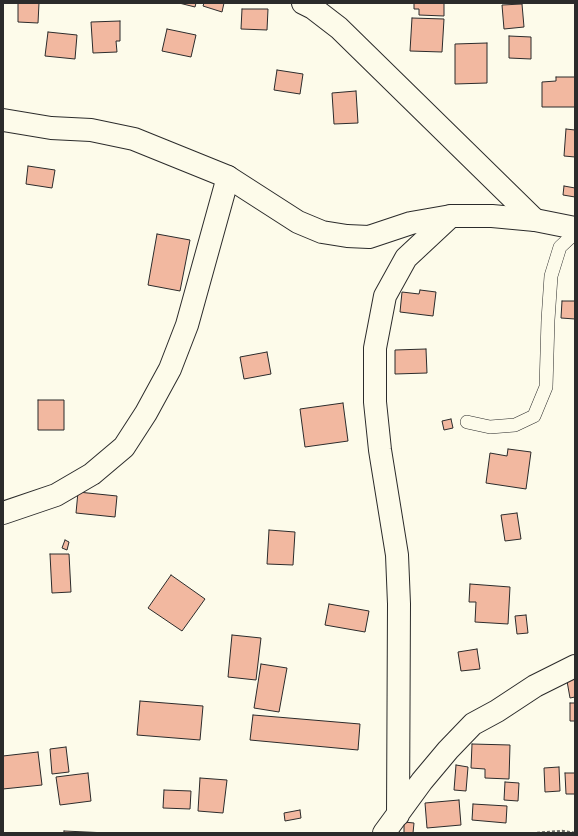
<!DOCTYPE html>
<html>
<head>
<meta charset="utf-8">
<style>
  body { margin:0 }
  #map { position:relative; width:578px; height:836px; overflow:hidden; background:#fdfbea; font-family:"PT Sans Narrow",sans-serif }
  canvas { display:block }
  .frame { position:absolute; inset:0; border:4px solid #2b2b2b; pointer-events:none }
</style>
</head>
<body>
<div id="map">
<canvas width="578" height="836"></canvas>
<div class="frame"></div>
</div>
<script>
const ctx = document.querySelector('canvas').getContext('2d');
ctx.lineJoin = 'round';
function fill(path, color) { ctx.fillStyle = color; ctx.fill(path, 'evenodd'); }
const shape = rows => new Path2D(rows.map(r => 'M' + r).join(''));
function trace(path, color, width, dash) { ctx.strokeStyle = color; ctx.lineWidth = width; ctx.lineCap = dash ? 'butt' : 'round'; ctx.setLineDash(dash || []); ctx.stroke(path); }
const building = shape([
  [18,3,39,3,38,23,18,22,18,3],
  [179,3,196,3,195,7,179,3],
  [204,3,224,3,222,12,203,6,204,3],
  [414,3,444,3,444,16,419,15,419,9,414,9,414,3],
  [522,4,524,27,504,29,502,5,522,4],
  [242,9,268,9,267,30,241,29,242,9],
  [412,18,444,19,442,52,410,51,412,18],
  [120,21,120,41,116,41,117,52,93,53,91,22,120,21],
  [167,29,196,35,191,57,162,51,167,29],
  [48,32,77,35,75,59,45,56,48,32],
  [509,36,531,37,531,59,509,58,509,36],
  [487,43,487,83,455,84,455,44,487,43],
  [277,70,303,74,300,94,274,90,277,70],
  [556,77,575,77,575,107,542,107,542,82,556,81,556,77],
  [356,91,358,123,334,124,332,93,356,91],
  [566,129,575,130,575,157,564,156,566,129],
  [28,166,55,170,52,188,26,184,28,166],
  [564,186,575,188,575,197,563,195,564,186],
  [157,234,190,240,180,291,148,285,157,234],
  [420,290,436,292,433,316,400,312,402,292,419,294,420,290],
  [562,301,575,301,575,319,561,318,562,301],
  [426,349,427,373,395,374,395,350,426,349],
  [267,352,271,374,244,379,240,357,267,352],
  [38,400,64,400,64,430,38,430,38,400],
  [343,403,348,441,305,447,300,409,343,403],
  [451,419,453,428,444,430,442,421,451,419],
  [508,449,531,452,526,489,486,483,490,453,507,456,508,449],
  [78,492,117,496,115,517,76,513,78,492],
  [517,513,521,539,505,541,501,515,517,513],
  [269,530,295,532,293,565,267,564,269,530],
  [65,540,69,542,67,550,62,548,65,540],
  [50,554,69,554,71,592,52,593,50,554],
  [171,575,205,599,182,631,148,608,171,575],
  [470,584,510,587,508,624,475,622,476,602,469,602,470,584],
  [329,604,369,611,365,632,325,625,329,604],
  [526,615,528,633,517,634,515,616,526,615],
  [232,635,261,638,256,680,228,677,232,635],
  [477,649,480,669,461,671,458,652,477,649],
  [261,664,287,668,279,712,254,708,261,664],
  [575,679,575,697,570,698,567,681,575,679],
  [140,701,203,706,200,740,137,735,140,701],
  [570,703,575,703,575,721,570,721,570,703],
  [253,715,360,724,358,750,250,740,253,715],
  [472,744,510,745,509,779,485,778,485,769,471,768,472,744],
  [66,747,69,772,52,774,50,749,66,747],
  [38,752,42,785,3,789,3,756,38,752],
  [456,765,468,767,466,791,454,790,456,765],
  [559,767,560,791,545,792,544,768,559,767],
  [88,773,91,801,60,805,56,777,88,773],
  [565,773,575,773,575,794,566,794,565,773],
  [200,778,227,780,223,813,198,811,200,778],
  [505,782,519,783,518,801,504,800,505,782],
  [164,790,191,791,190,809,163,808,164,790],
  [459,800,461,825,427,828,425,803,459,800],
  [473,804,507,806,506,823,472,820,473,804],
  [300,810,301,818,285,821,284,813,300,810],
  [404,822,414,823,413,833,404,833,404,822],
  [64,831,108,833,64,833,64,831]
]);
fill(building, '#f2b8a0');
trace(building, '#2b2b2b', 1);
const service = shape([
  [467,422,490,427,515,425,534,416,546,387,548,320,551,276,560,247,575,233]
]);
const minor = shape([
  [303,3,313,8,339,28,535,220],
  [3,513,56,495,92,474,124,447,146,413,170,369,187,325,228,177],
  [398,815,399,604,397,555,380,450,375,402,375,348,385,296,406,258,451,216],
  [384,833,422,781,448,750,473,724,497,711,535,686,575,666]
]);
const tertiary = shape([
  [3,120,51,128,91,130,134,139,228,177,298,222,322,232,347,236,369,237,411,223,451,216,492,216,535,220,575,228]
]);
trace(service, '#2b2b2b', 14);
trace(minor, '#2b2b2b', 24);
trace(tertiary, '#2b2b2b', 24);
trace(shape([
  [537,833,562,831,575,833]
]), '#6a6964', 2.5, [3, 2]);
trace(service, '#fdfbea', 13);
trace(minor, '#fdfbea', 22);
trace(tertiary, '#fdfbea', 22);
</script>
</body>
</html>
